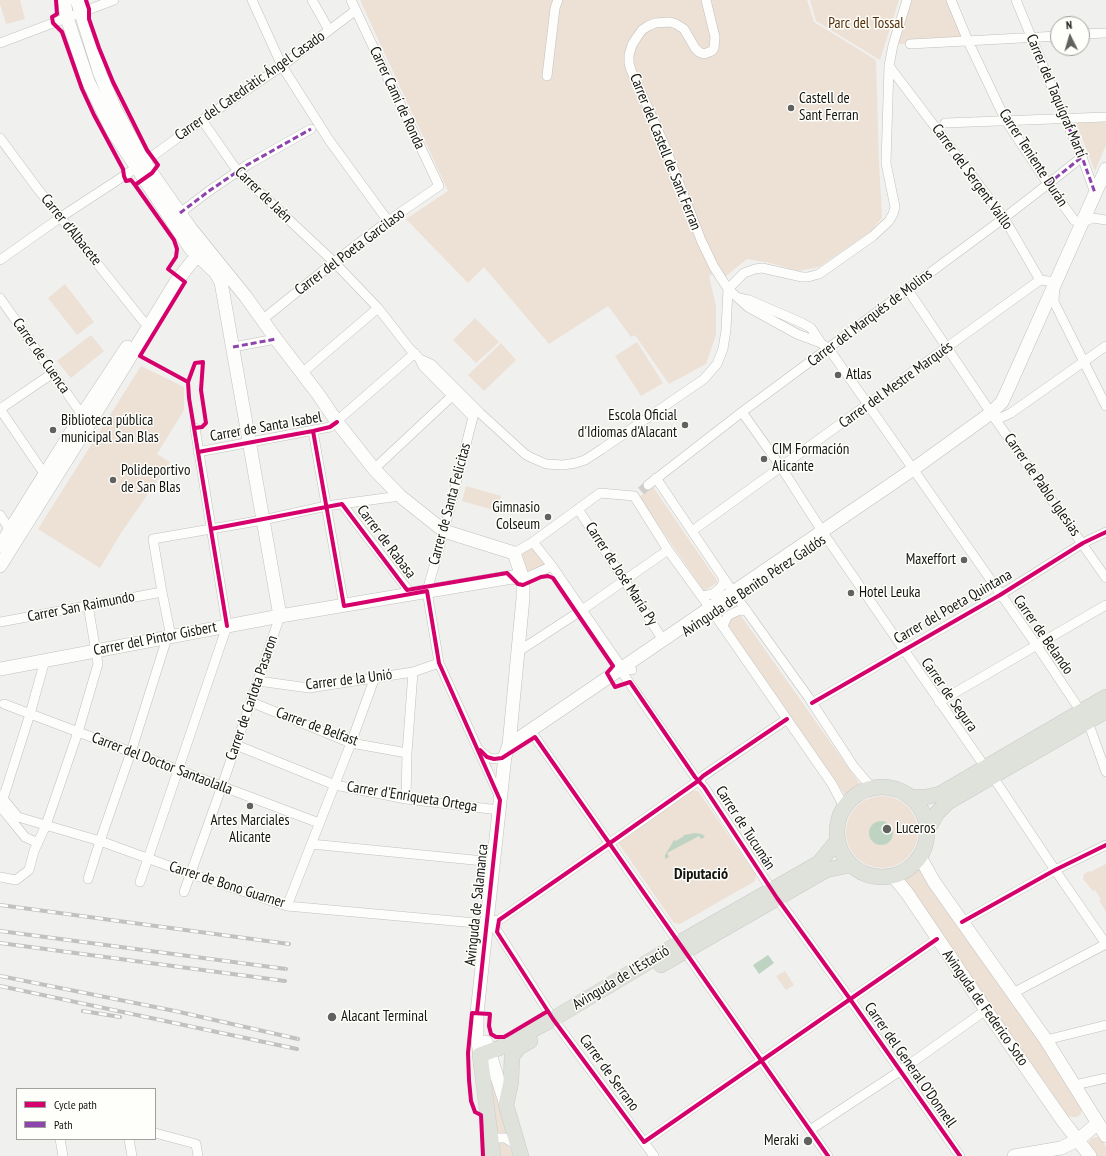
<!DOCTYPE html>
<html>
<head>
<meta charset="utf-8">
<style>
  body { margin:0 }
  #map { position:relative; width:1106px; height:1156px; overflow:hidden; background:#f0f0ee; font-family:"PT Sans Narrow",sans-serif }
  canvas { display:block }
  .legend { position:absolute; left:16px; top:1088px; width:140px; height:52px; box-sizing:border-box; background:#fefefa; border:1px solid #a0a09e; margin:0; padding:5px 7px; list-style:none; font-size:12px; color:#141413 }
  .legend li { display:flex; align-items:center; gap:8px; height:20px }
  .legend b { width:20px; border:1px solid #a0a09e }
  .north { position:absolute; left:1050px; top:16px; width:40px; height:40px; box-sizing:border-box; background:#fefefa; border:1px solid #a0a09e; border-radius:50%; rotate:355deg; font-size:11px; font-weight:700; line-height:16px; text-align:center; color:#141413 }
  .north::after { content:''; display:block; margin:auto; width:14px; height:18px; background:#616160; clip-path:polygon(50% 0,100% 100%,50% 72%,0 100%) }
</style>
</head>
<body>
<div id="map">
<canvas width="1106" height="1156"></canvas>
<ul class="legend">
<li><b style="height:5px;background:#d6006c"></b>Cycle path</li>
<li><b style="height:5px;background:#8e44ad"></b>Path</li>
</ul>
<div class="north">N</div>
</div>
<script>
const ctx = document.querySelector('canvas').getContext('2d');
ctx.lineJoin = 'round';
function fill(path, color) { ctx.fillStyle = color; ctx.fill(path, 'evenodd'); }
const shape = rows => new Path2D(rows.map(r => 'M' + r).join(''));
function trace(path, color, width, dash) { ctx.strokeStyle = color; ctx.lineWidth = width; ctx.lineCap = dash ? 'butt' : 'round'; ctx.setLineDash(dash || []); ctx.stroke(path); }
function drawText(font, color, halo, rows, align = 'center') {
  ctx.font = font + ' "PT Sans Narrow",sans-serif'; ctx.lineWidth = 3; ctx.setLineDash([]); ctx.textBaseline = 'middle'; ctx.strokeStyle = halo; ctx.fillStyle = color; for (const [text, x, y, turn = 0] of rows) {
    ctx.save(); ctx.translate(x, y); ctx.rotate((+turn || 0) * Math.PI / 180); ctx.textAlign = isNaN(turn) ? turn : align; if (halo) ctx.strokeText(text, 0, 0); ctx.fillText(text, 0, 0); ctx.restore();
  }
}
fill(shape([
  [0,0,20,0,25,19,6,24,0,4],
  [360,0,807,0,814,22,876,60,879,162,882,218,870,232,819,267,798,271,770,263,747,259,721,280,717,272,709,276,716,306,716,335,706,364,669,384,635,335,631,337,608,306,549,344,484,267,468,283,406,219,448,191],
  [810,0,899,0,880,60,816,21],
  [907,0,951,0,968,41,910,44,893,44],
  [1106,122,1106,145,1095,171,1076,123],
  [65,284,94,322,77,335,48,298],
  [475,318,499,342,476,363,453,340],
  [91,335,104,351,71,378,57,361],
  [637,342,663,383,641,396,615,356],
  [501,343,516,360,484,391,468,375],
  [141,366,184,387,184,410,157,454,170,462,121,533,100,568,38,529],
  [466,486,501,496,497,511,462,501],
  [653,487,718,582,704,591,639,497],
  [534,546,547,564,538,569,527,571,521,554],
  [739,613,862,787,845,795,726,623],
  [692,790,698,791,756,875,755,881,680,924,674,923,619,844,620,839],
  '846 832a36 36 0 1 1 72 0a36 36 0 1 1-72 0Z',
  [1106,864,1106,912,1099,900,1101,899,1095,890,1093,891,1083,879,1084,874,1089,871,1090,872],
  [916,869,920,870,962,929,1082,1104,1081,1114,1077,1117,1073,1117,1068,1116,903,881,904,876,909,871],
  [785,971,794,985,786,990,776,976],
  [491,1080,511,1138,498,1134],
  [1097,1137,1100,1137,1106,1147,1106,1156,1097,1156,1090,1146,1089,1142,1092,1138],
  [499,1140,506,1141,513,1156,501,1156]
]), '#ede0d5');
fill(shape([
  '869 833a12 12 0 1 1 24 0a12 12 0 1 1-24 0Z',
  [695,833,702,834,705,837,701,839,699,836,667,853,669,857,665,859,665,855,674,840,676,841,684,836,684,835],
  [768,955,774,963,759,974,753,965]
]), '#bfd3c3');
trace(shape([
  [641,491,648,485]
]), '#cfcfcd', 9, [9, 4.5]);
const street = shape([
  [252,0,282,66,329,140,388,221],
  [312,0,329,30],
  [706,0,715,37,714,48,712,51,704,54,699,52,695,48,684,29,676,24,670,22,655,23,648,26,642,30,637,37,632,45,629,55,629,63,631,70,664,144,701,240,714,267,728,289,748,307,797,334,821,343,829,349,1037,646,1088,722,1106,772],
  [951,0,968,41,1006,121,1048,184,1074,220,1081,223,1093,218,1106,220],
  [1016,0,1065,119,1082,157,1095,193],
  [1082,34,1106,33],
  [0,43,114,0],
  [910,44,1058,36],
  [889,66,1004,218,1040,280],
  [547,76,555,8,558,0],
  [202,120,238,172,334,262,378,308,410,349,420,359,431,364,480,413,525,454,530,457,546,464,563,465,576,463,585,460,602,449,704,379,717,364,723,349,726,330,728,289],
  [945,123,1106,117],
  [0,138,37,188,143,321],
  [180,213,209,191,247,165,311,129],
  [0,260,61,217,136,168,202,120,282,66,356,10],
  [1040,280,1048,281,1055,284,1054,302,1106,406],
  [728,289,744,273,755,269,762,268,802,277,808,277,819,274,873,236,889,221,893,214,895,207,886,163,889,66,893,45,907,0],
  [908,290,991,413,1106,578],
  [0,298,85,419],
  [739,298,749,300,802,323,811,328,821,343],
  [262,320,334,262,388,221,439,186,351,0],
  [233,347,276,339],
  [420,360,423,366,473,417,444,531,427,591,439,663,500,798],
  [302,373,378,308],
  [0,409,45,475],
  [0,409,53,373],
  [742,412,781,467,822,531],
  [996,420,1011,413,1106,346],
  [313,431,344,606],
  [198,452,330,427,415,353],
  [374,469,452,396],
  [656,478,733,592,809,698,854,767,872,788],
  [648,485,742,412,1004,218,1048,184,1082,157],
  [634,496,668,550,710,608,832,784,844,807],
  [342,504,411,594],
  [578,509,663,640],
  [0,515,10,530],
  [692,531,1040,280],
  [826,537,985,767],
  [533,542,552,566,622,668,632,670],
  [514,553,533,542,600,493,634,496],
  [523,579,552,566],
  [702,596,713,594,720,588,723,584,723,578],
  [0,622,162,592],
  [723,626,727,617,731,614,740,610,747,611],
  [171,637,162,592,153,539,263,520,326,506,400,496],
  [519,651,582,610,668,550],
  [624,675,695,777,704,787,777,898,850,999,960,1156],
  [258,681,309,688,413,672,439,663],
  [251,702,351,743,407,753],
  [939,702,1106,605],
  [812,703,1000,595,1083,543,1106,532],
  [4,704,319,823],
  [535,737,828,1156],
  [236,745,335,785,406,799,499,810],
  [479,750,487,757,494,759,502,758,508,754],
  [995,772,993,777,1055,870,1106,944],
  [0,795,18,817,100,841,191,874,287,906,487,924,494,926,553,1019,654,1156],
  [3,799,30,714,45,660],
  [406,799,407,753,413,672],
  [0,806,25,837,38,843],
  [311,844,494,862],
  [0,877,16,880,29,870,34,851,46,825,78,732,98,664,88,605],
  [88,879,100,841,131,752,167,638],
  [140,882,227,626,195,428],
  [184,892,222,786,280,616],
  [287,906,351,743,375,677],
  [494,921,499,920,610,843,698,781,703,776,787,719],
  [962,922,1055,870,1106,845],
  [1013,993,1106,944],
  [1046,1040,1106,1025],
  [1075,1085,1106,1078],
  [810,1130,900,1071,986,1010],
  [155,1133,196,1144,198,1156],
  [491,1138,505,1138,518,1146],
  [60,1139,63,1156],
  [129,1139,132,1156],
  [644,1142,937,939]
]);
const secondary = shape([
  [64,0,67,18,88,81,113,132,190,248,215,272,221,282,280,616],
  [77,0,100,74,115,109,144,162,191,229,246,297,276,339,318,394,337,422,374,469,400,496,444,531,514,553,523,579,523,598,509,745,505,756,477,1013,477,1036,480,1055],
  [0,546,82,415,127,347],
  [0,566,89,424,176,282,198,254,198,246],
  [0,669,280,616,512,577,523,579],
  [509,745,912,470,991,413,1002,402,1008,389,1106,169],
  [920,857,934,882,1046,1040,1106,1136],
  [893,876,907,893,986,1010,1063,1121,1090,1156],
  [486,1042,506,1105],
  [1014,1156,1061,1148,1078,1140,1098,1123]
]);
const primary = shape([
  '837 832a45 45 0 1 1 90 0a45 45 0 1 1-90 0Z',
  [911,797,926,797,940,794,1106,697],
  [927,831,937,813,948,802,1106,711],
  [661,965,826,870,850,865],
  [493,1156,480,1055,499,1048,553,1019,640,967,679,943,819,863,837,841],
  [521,1156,506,1105,511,1082,512,1056,519,1047,530,1041]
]);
trace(street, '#c0c0be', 10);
trace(secondary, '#c0c0be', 14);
trace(primary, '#cacac9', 16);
trace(street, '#fdfdfc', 9);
trace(secondary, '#fdfdfc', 13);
trace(primary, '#dee2da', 15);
const rail = shape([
  [0,905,289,944],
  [0,931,286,969],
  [0,943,285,981],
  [0,976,175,1011,298,1039],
  [0,986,297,1049],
  [83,1011,120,1017]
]);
trace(rail, '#c1c1c0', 4);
trace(rail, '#fefefa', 2.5, [8]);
trace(shape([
  [1065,119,1082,157,1095,193],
  [1048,184,1082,157],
  [180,213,209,191,247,165,311,129],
  [233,347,276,339]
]), '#8e44ad', 3, [6, 3]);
trace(shape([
  [56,0,57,14,52,17,53,23,62,32,82,89,94,115,123,169,124,176,126,181,131,180,135,185,174,240,177,249,176,257,168,269,185,282,140,356,188,382],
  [86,0,89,9,89,19,99,48,113,82,147,150,158,165,152,173,135,185],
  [195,428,202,427,206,423,201,390,203,362,195,363,188,382,189,398,227,626],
  [313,431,344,606,427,591,439,663,500,800,477,1013],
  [198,452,313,431,330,427,337,422],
  [211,529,342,504,407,590,507,573,518,584,523,585,541,577,548,576,553,578,613,666,607,673,615,687,630,682,695,777,704,787,777,898,850,999,960,1156],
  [812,703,1000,595,1083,543,1106,532],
  [787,719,703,776,698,781,610,843,499,920,497,932,553,1019,644,1142,937,939],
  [480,750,487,757,494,759,502,758,535,737,828,1156],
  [962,922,1055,870,1106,845],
  [483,1156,481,1115,475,1112,471,1101,469,1080,468,1053,472,1013,490,1014,489,1026,491,1034,496,1037,504,1037,511,1033,548,1011]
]), '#d6006c', 4);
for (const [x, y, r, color] of [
  [791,108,4,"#616160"],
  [838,375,4,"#616160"],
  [685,425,4,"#616160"],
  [53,430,4,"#616160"],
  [764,459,4,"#616160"],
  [113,480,4,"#616160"],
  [548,517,4,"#616160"],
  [964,560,4,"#616160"],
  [851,593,4,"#616160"],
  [250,806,4,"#616160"],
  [887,829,5,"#616160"],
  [332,1017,5,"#616160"],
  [808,1141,5,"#616160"]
]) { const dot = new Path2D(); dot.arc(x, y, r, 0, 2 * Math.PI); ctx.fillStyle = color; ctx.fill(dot); trace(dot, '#fefefa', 1.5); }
drawText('15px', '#552e09', '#fefefa', [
  ["Parc del Tossal",866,24]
]);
drawText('15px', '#141413', '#fefefa', [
  ["Carrer del Catedràtic Ángel Casado",250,86,-35],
  ["Carrer del Taquígraf Martí",1056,96,67],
  ["Carrer Camí de Ronda",397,98,65],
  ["Carrer del Castell de Sant Ferran",665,152,68],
  ["Carrer Teniente Durán",1033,158,57],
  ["Carrer del Sergent Vaillo",972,177,54],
  ["Carrer de Jaén",263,195,44],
  ["Carrer d'Albacete",71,230,51],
  ["Carrer del Poeta Garcilaso",350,252,-37],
  ["Carrer del Marqués de Molins",870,318,-37],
  ["Carrer de Cuenca",41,356,55],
  ["Carrer del Mestre Marqués",896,385,-36],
  ["Carrer de Santa Isabel",266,427,-10],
  ["Carrer de Pablo Iglesias",1042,485,55],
  ["Carrer de Santa Felicitas",450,504,-75],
  ["Carrer de Rabasa",386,542,53],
  ["Carrer de José María Py",621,574,57],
  ["Avinguda de Benito Pérez Galdós",754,586,-34],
  ["Carrer San Raimundo",81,607,-11],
  ["Carrer del Poeta Quintana",953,607,-30],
  ["Carrer de Belando",1043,635,55],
  ["Carrer del Pintor Gisbert",155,639,-11],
  ["Carrer de la Unió",349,680,-7],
  ["Carrer de Segura",949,695,55],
  ["Carrer de Carlota Pasaron",252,698,-71],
  ["Carrer de Belfast",317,727,20],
  ["Carrer del Doctor Santaolalla",162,764,21],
  ["Carrer d'Enriqueta Ortega",412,797,9],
  ["Carrer de Tucumán",745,828,57],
  ["Carrer de Bono Guarner",227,885,18],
  ["Avinguda de Salamanca",477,905,-84],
  ["Avinguda de l'Estació",621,978,-31],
  ["Avinguda de Federico Soto",985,1008,55],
  ["Carrer del General O'Donnell",910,1065,55],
  ["Carrer de Serrano",609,1073,54]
]);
drawText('15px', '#141413', '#fefefa', [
  ["Castell de",799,99],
  ["Sant Ferran",799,116],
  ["Atlas",846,375],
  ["Escola Oficial",677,416,"right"],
  ["d'Idiomas d'Alacant",677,433,"right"],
  ["Biblioteca pública",61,421],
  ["municipal San Blas",61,438],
  ["CIM Formación",772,450],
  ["Alicante",772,467],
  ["Polideportivo",121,471],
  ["de San Blas",121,488],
  ["Gimnasio",540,508,"right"],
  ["Colseum",540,525,"right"],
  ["Maxeffort",956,560,"right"],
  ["Hotel Leuka",859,593],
  ["Artes Marciales",250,821,"center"],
  ["Alicante",250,838,"center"],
  ["Luceros",896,829],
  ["Alacant Terminal",341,1017],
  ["Meraki",799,1141,"right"]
], 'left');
drawText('bold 16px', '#141413', '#fefefa', [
  ["Diputació",701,874]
]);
</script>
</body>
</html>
